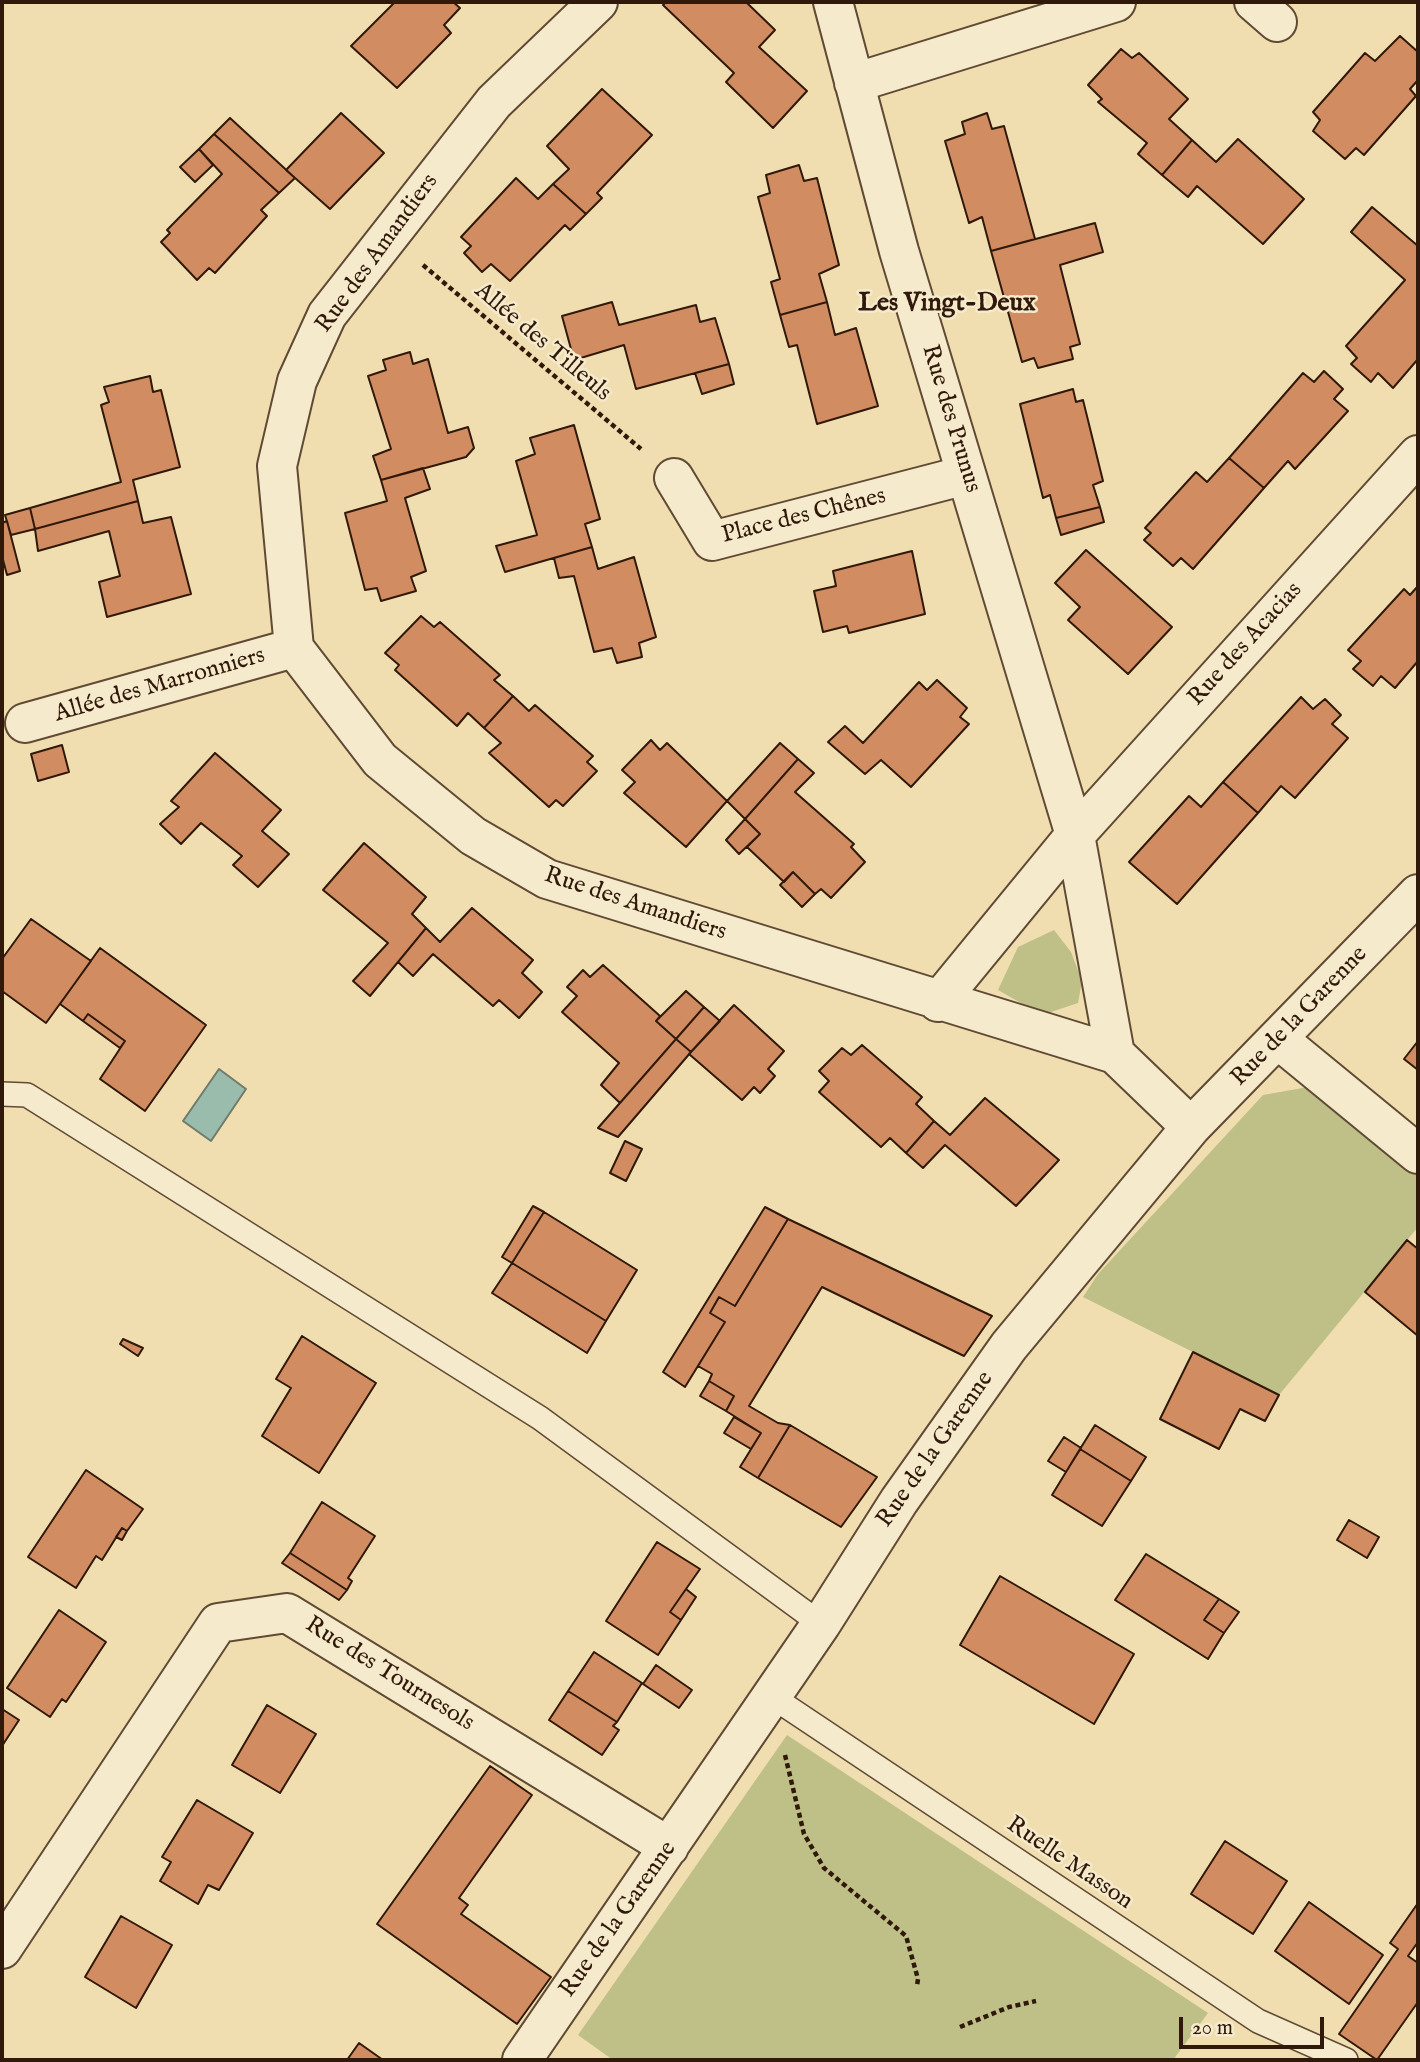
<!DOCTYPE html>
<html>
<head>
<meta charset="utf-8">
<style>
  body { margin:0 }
  #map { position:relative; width:1420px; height:2062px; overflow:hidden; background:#f0deb0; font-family:"IM FELL English",serif }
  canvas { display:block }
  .frame { position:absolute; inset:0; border:4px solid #30190a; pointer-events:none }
  .scale { position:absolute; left:1179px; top:2017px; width:145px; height:32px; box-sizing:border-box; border:4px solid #30190a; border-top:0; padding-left:9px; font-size:21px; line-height:24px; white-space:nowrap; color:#30190a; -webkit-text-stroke:5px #f5eacc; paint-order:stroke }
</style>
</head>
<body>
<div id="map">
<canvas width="1420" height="2062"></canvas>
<div class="frame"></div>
<div class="scale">20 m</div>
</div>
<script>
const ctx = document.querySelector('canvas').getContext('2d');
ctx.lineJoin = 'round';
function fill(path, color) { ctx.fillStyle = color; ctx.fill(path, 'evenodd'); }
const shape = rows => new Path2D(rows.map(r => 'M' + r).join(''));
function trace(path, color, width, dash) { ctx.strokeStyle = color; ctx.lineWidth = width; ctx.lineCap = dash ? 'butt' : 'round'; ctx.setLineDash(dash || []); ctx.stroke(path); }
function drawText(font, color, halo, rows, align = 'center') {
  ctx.font = font + ' "IM FELL English",serif'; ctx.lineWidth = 5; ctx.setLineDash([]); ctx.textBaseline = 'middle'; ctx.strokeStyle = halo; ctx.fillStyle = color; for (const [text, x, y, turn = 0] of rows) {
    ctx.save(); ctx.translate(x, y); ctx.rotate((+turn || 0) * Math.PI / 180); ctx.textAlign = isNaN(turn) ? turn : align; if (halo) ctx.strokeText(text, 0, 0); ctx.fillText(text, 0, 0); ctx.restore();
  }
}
fill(shape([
  [1054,930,1071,952,1082,981,1078,1003,1042,1015,998,990,1018,947],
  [1314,1086,1418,1173,1418,1227,1279,1395,1083,1297,1098,1274,1263,1095],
  [787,1735,1208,2013,1173,2060,613,2060,578,2035]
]), '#bec087');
const water = shape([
  [219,1069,246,1089,211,1141,183,1121,219,1069]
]);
fill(water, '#9abcac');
trace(water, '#707b6b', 2);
const building = shape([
  [395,2,453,2,460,8,444,25,451,33,397,88,351,46,395,2],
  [666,2,746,2,775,30,759,47,807,91,773,128,726,82,734,73,663,5,666,2],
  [1400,36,1418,52,1418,80,1410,89,1416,96,1364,155,1356,148,1345,159,1313,131,1320,120,1313,112,1365,53,1375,61,1400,36],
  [1121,49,1132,58,1139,53,1188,99,1169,119,1192,140,1162,175,1138,154,1147,143,1098,102,1102,99,1088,85,1121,49],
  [602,89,652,135,597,193,602,198,586,214,553,184,569,169,547,146,602,89],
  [341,113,384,153,330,209,286,170,341,113],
  [987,113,992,129,1004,126,1035,239,991,251,982,217,969,223,945,141,965,134,962,122,987,113],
  [230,118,295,178,279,193,214,134,230,118],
  [214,134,279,193,261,210,267,216,215,273,209,268,197,280,161,242,170,233,167,230,222,174,199,149,214,134],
  [1238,139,1304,199,1263,244,1197,186,1188,197,1162,175,1192,140,1216,162,1238,139],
  [199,149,213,165,195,182,180,167,199,149],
  [799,165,804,181,817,178,839,265,819,274,827,302,780,315,771,282,780,279,758,197,770,193,766,175,799,165],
  [516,178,538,199,553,184,586,214,570,230,565,225,510,281,491,264,482,272,464,253,471,246,461,237,516,178],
  [1372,207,1418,246,1418,359,1393,388,1378,373,1371,382,1351,364,1357,358,1346,346,1405,280,1351,232,1372,207],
  [1095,223,1103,252,1060,265,1080,344,1070,347,1073,359,1038,368,1034,358,1022,362,991,251,1095,223],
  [612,302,619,325,696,305,700,322,715,318,729,364,636,389,624,345,574,360,562,316,612,302],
  [827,302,835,335,856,328,878,406,817,424,797,345,789,347,780,315,827,302],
  [410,352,413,364,428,359,448,433,468,427,474,448,466,457,381,480,373,456,391,449,368,376,386,370,383,360,410,352],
  [729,364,734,384,702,394,695,373,729,364],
  [1324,371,1343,389,1334,399,1348,411,1295,469,1288,461,1264,488,1229,458,1303,373,1314,382,1324,371],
  [150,376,153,392,161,390,180,467,133,480,138,501,35,529,30,508,121,482,101,405,109,402,104,387,150,376],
  [1073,389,1076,402,1083,400,1103,481,1093,485,1100,507,1056,518,1050,495,1043,498,1020,404,1073,389],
  [574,425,600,519,585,524,592,547,505,572,496,546,537,535,516,461,535,454,530,438,574,425],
  [1229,458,1264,488,1193,569,1181,558,1173,566,1144,540,1151,533,1145,528,1196,472,1207,482,1229,458],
  [423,468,430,489,405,498,426,571,411,577,416,591,381,601,377,588,365,590,345,513,387,501,381,480,423,468],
  [138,501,143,523,171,517,191,594,107,617,99,582,120,576,109,531,38,551,35,529,138,501],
  [1100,507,1104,522,1061,535,1056,518,1100,507],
  [30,508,35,529,11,535,5,515,30,508],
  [7,521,20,571,7,575,2,556,2,523,7,521],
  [592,547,598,569,634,557,656,637,639,643,642,657,617,663,612,648,594,652,574,576,559,578,554,558,592,547],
  [1086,550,1172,627,1128,674,1068,620,1080,607,1055,583,1086,550],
  [912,551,925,614,849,633,847,626,823,632,814,591,836,586,833,571,912,551],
  [1418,586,1418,661,1395,688,1381,676,1373,686,1353,669,1361,661,1348,650,1404,589,1410,595,1418,586],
  [421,616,434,627,440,622,500,675,494,680,513,696,484,728,468,713,457,726,395,670,399,665,385,653,421,616],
  [937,680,967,708,960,717,969,724,911,787,881,760,865,774,828,742,845,726,863,743,919,682,927,690,937,680],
  [513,696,529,711,535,705,593,756,587,762,597,771,563,806,556,800,549,807,489,753,501,743,484,728,513,696],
  [1301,697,1313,709,1325,699,1341,715,1332,724,1348,738,1295,798,1281,786,1258,813,1223,782,1301,697],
  [651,740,660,750,667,743,727,801,686,847,624,793,635,782,622,770,651,740],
  [780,743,798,759,745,819,727,801,780,743],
  [62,745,69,772,38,781,31,754,62,745],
  [215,753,281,810,262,831,289,854,258,887,233,865,242,856,201,823,181,844,160,824,179,807,171,801,215,753],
  [798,759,814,773,795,792,854,844,851,847,865,862,831,898,821,889,815,894,793,872,784,882,747,847,760,834,745,819,798,759],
  [1223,782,1258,813,1177,904,1129,862,1189,796,1201,807,1223,782],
  [745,819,760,834,739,854,726,840,745,819],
  [364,843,426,897,412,914,426,928,370,996,353,981,388,943,323,890,364,843],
  [793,872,815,894,802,907,780,885,793,872],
  [472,908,533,960,522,973,542,992,519,1018,499,1000,493,1006,433,954,413,976,398,962,426,928,440,942,472,908],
  [31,919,91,961,46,1023,2,991,2,959,31,919],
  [100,948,206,1025,145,1111,100,1079,125,1041,88,1014,83,1021,60,1004,100,948],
  [603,965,660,1016,656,1021,676,1039,620,1103,601,1085,619,1063,562,1012,577,996,567,987,583,970,590,977,603,965],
  [686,991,704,1007,676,1039,656,1021,686,991],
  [734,1005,784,1051,768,1069,775,1076,760,1093,754,1087,742,1100,689,1054,734,1005],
  [704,1007,720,1021,691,1052,676,1039,704,1007],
  [88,1014,125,1041,120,1048,83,1021,88,1014],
  [676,1039,691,1052,618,1137,598,1128,676,1039],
  [1418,1041,1418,1070,1404,1059,1418,1041],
  [862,1045,922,1097,916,1104,934,1121,906,1153,890,1138,881,1147,819,1092,829,1081,819,1071,842,1048,851,1055,862,1045],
  [985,1098,1059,1160,1016,1206,945,1145,923,1168,906,1153,934,1121,950,1135,985,1098],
  [625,1141,642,1149,626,1181,610,1173,625,1141],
  [533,1206,544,1212,512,1263,502,1257,533,1206],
  [765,1207,788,1219,735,1306,719,1297,710,1313,725,1322,685,1387,663,1372,765,1207],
  [544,1212,637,1270,606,1321,512,1263,544,1212],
  [788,1219,992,1316,964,1356,822,1287,749,1406,778,1423,790,1425,758,1478,740,1467,761,1433,726,1411,734,1396,709,1381,712,1374,698,1366,725,1322,710,1313,719,1297,735,1306,788,1219],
  [1407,1240,1418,1249,1418,1336,1365,1292,1407,1240],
  [512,1263,606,1321,587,1353,492,1293,512,1263],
  [302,1336,376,1383,319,1473,262,1436,291,1388,276,1379,302,1336],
  [123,1339,143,1348,138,1356,120,1344,123,1339],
  [1193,1352,1279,1395,1265,1421,1240,1409,1219,1449,1160,1419,1193,1352],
  [709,1381,734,1396,726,1411,700,1396,709,1381],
  [734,1417,761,1433,751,1449,724,1433,734,1417],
  [790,1425,877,1477,841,1527,758,1478,790,1425],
  [1095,1425,1146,1457,1131,1481,1080,1449,1095,1425],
  [1064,1437,1081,1448,1066,1472,1048,1461,1064,1437],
  [1080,1449,1131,1481,1102,1526,1052,1495,1080,1449],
  [86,1470,143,1509,127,1531,122,1528,102,1560,96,1556,76,1588,28,1557,86,1470],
  [322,1502,375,1536,348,1578,352,1581,347,1590,290,1553,322,1502],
  [1349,1520,1379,1537,1367,1558,1337,1540,1349,1520],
  [122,1528,127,1531,122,1540,116,1537,122,1528],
  [657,1542,700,1569,670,1612,681,1620,658,1655,606,1621,657,1542],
  [290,1553,347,1590,339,1600,282,1563,290,1553],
  [1146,1554,1219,1599,1204,1620,1224,1633,1208,1659,1115,1600,1146,1554],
  [1000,1576,1134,1654,1094,1724,960,1645,1000,1576],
  [686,1589,696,1597,681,1620,670,1612,686,1589],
  [1219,1599,1239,1612,1224,1633,1204,1620,1219,1599],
  [59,1610,106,1642,66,1702,62,1699,50,1717,7,1688,59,1610],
  [594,1652,642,1683,617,1722,568,1691,594,1652],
  [656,1665,692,1690,679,1708,643,1684,656,1665],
  [568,1691,617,1722,613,1726,619,1730,602,1755,549,1720,568,1691],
  [267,1705,316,1734,280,1793,232,1765,267,1705],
  [2,1709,19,1720,2,1746,2,1709],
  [490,1766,532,1795,459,1898,468,1905,461,1914,551,1977,517,2024,377,1924,490,1766],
  [197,1800,253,1833,219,1890,208,1885,198,1904,160,1881,171,1862,162,1857,197,1800],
  [1225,1841,1287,1881,1253,1934,1191,1894,1225,1841],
  [1309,1902,1383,1955,1349,2004,1275,1951,1309,1902],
  [1418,1903,1418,1942,1408,1956,1418,1963,1418,2002,1377,2060,1339,2034,1398,1949,1390,1943,1418,1903],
  [121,1916,172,1945,136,2008,85,1977,121,1916],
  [359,2043,383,2060,347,2060,359,2043]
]);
fill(building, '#d18c61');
trace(building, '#30190a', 2);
const service = shape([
  [2,1094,27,1095,540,1418,821,1624],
  [771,1696,1258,2021,1346,2060]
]);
const minor = shape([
  [598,2,494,102,327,315,297,381,277,466,294,648,380,760,473,836,547,879,1115,1054,1191,1127],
  [833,2,899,251,1075,835],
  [1254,2,1277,22],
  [854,83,1116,2],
  [674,478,712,541,966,475],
  [25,723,294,648],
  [1075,835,1418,455],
  [938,1002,1075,835,1115,1054],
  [1279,1040,1418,1154],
  [2,1949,218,1623,287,1613,669,1847],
  [522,2060,821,1624,899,1501,1009,1346,1191,1127,1418,894]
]);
trace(service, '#604a34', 26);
trace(minor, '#604a34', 42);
trace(shape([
  [423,265,641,449],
  [785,1755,804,1834,824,1868,906,1936,918,1979,917,1986],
  [960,2027,1009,2007,1036,2001]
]), '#30190a', 4.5, [5, 3.5]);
trace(service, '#f5eacc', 23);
trace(minor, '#f5eacc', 38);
drawText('24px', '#30190a', '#f5eacc', [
  ["Rue des Amandiers",378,254,-54],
  ["Allée des Tilleuls",542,343,40],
  ["Rue des Prunus",950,419,73],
  ["Place des Chênes",804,517,-14],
  ["Rue des Acacias",1246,645,-48],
  ["Allée des Marronniers",160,686,-16],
  ["Rue des Amandiers",635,905,18],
  ["Rue de la Garenne",1300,1017,-46],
  ["Rue de la Garenne",936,1450,-55],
  ["Rue des Tournesols",389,1675,32],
  ["Ruelle Masson",1069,1864,34],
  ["Rue de la Garenne",619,1920,-55]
]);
drawText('bold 26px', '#30190a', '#f5eacc', [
  ["Les Vingt-Deux",947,305]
]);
</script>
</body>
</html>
